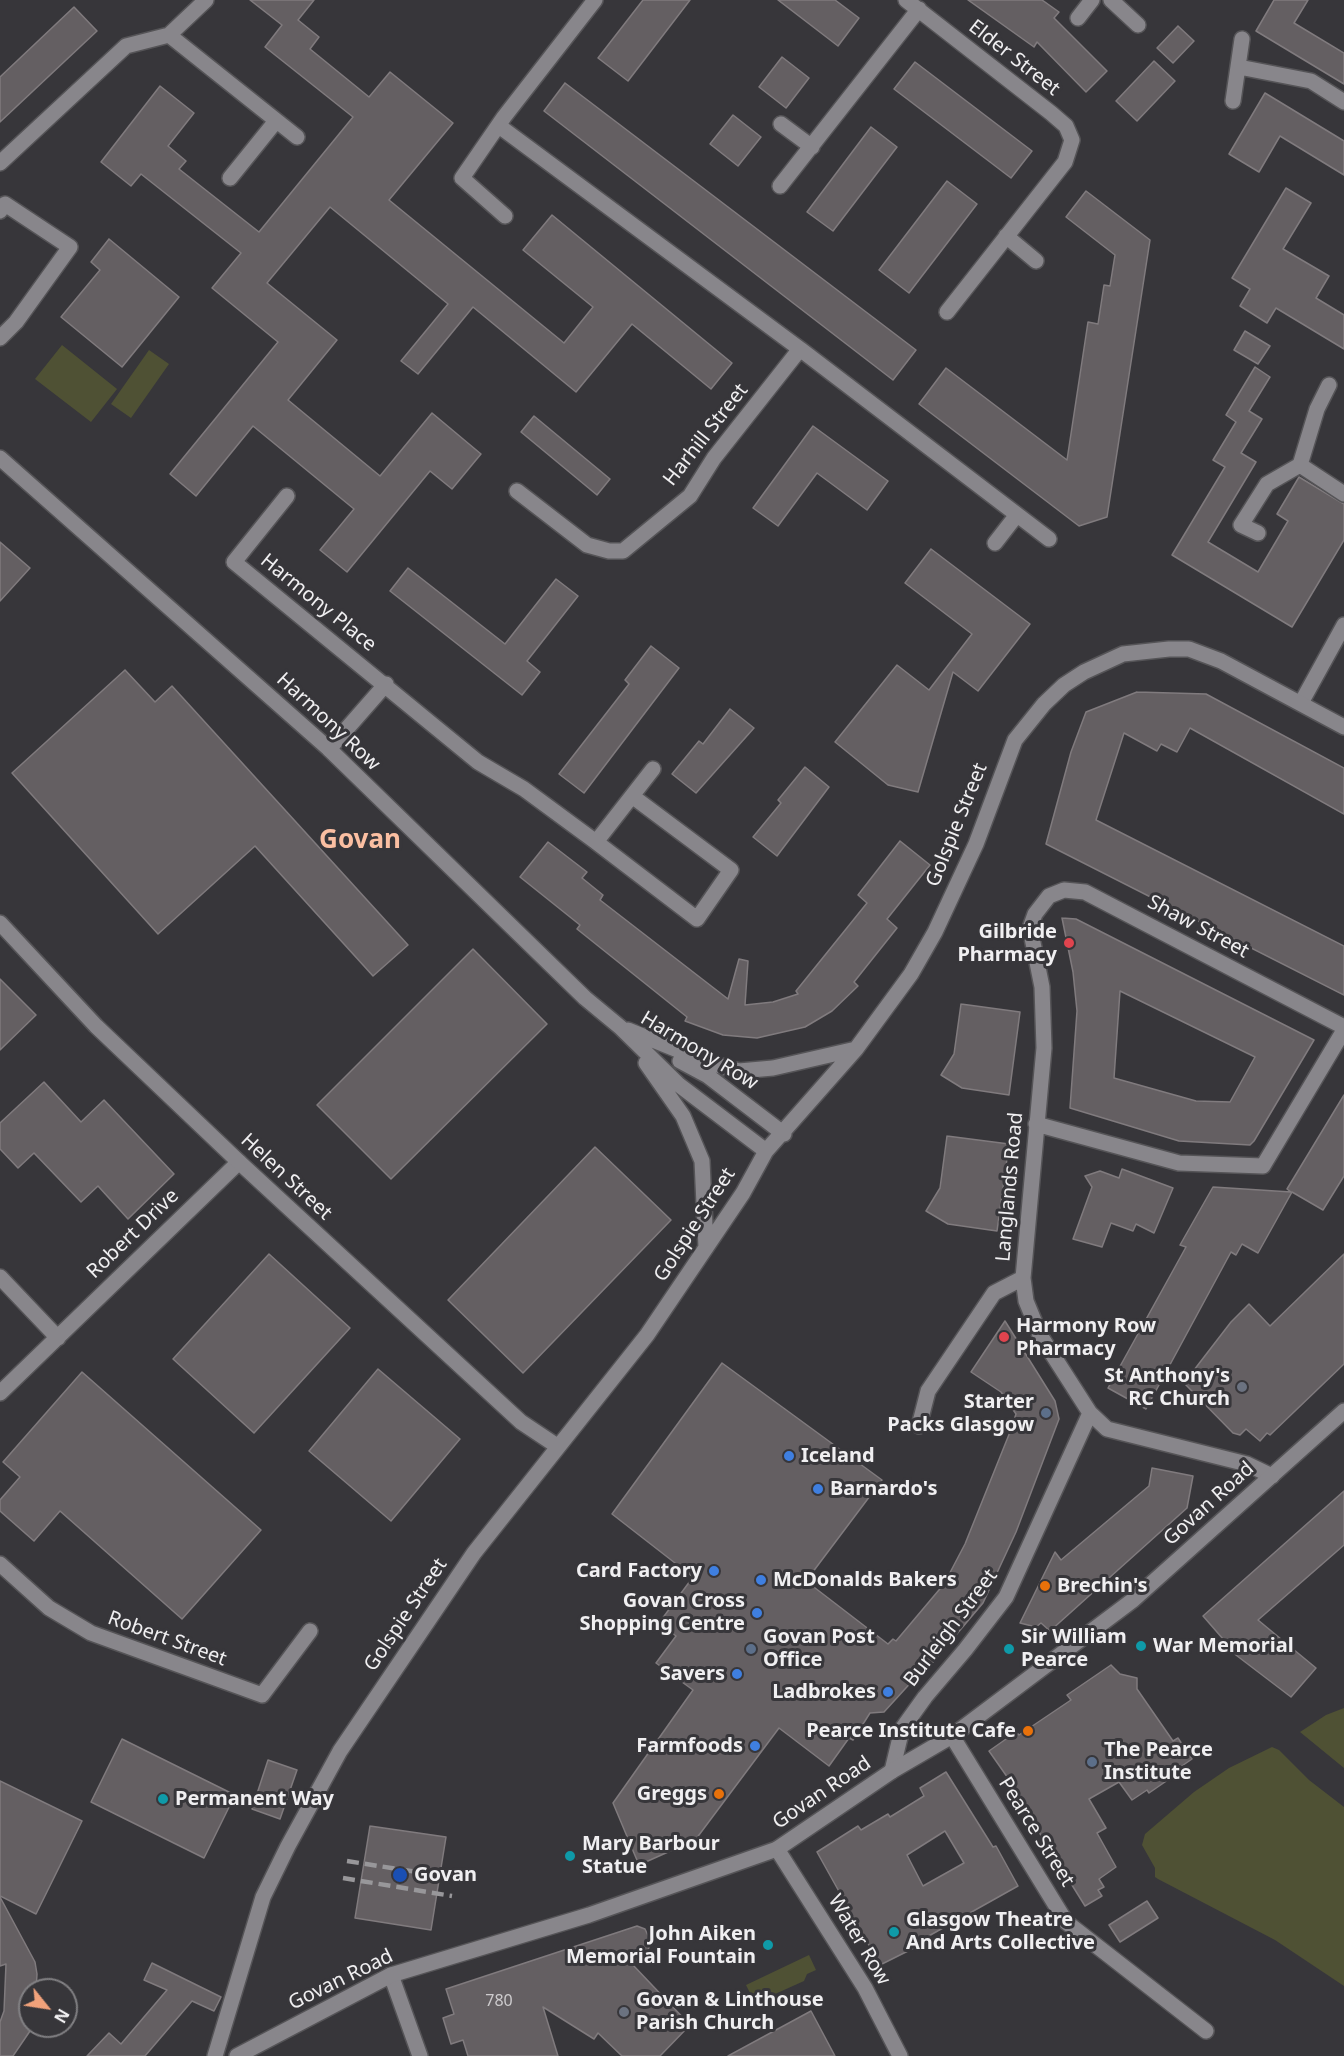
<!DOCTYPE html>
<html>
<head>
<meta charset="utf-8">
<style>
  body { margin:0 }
  #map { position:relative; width:1344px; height:2056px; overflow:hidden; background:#37363a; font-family:"Noto Sans",sans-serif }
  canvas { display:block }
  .north { position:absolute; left:18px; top:1978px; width:60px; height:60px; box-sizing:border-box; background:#37363a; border:2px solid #818083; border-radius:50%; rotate:120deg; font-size:16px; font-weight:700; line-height:24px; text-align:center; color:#f0eff1 }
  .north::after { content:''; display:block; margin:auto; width:21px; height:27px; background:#f1a27b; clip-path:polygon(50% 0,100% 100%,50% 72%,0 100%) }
</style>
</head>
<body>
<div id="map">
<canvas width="1344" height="2056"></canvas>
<div class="north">N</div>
</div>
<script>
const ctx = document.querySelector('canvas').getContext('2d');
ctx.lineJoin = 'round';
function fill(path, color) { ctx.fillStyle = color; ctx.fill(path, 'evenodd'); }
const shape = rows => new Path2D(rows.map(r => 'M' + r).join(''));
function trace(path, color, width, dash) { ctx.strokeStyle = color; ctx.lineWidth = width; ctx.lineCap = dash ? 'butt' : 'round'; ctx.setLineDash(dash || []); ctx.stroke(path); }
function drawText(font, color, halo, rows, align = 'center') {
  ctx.font = font + ' "Noto Sans",sans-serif'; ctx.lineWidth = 6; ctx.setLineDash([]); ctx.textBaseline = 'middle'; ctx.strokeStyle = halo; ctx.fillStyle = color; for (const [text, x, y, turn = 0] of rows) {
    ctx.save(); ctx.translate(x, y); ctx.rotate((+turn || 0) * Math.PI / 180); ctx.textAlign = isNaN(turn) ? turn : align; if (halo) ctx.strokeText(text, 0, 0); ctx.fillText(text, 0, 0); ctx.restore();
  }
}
fill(shape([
  [62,345,117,389,91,422,35,379],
  [149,350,169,364,131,418,111,404],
  [1344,1708,1344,1768,1300,1732,1326,1715],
  [1272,1747,1279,1750,1309,1780,1344,1807,1344,1986,1275,1940,1158,1879,1155,1877,1155,1868,1142,1845,1145,1834,1194,1792,1229,1768],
  [809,1955,816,1970,807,1974,804,1981,755,2003,746,1985]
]), '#4f5134');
const building = shape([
  [250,0,314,0,298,20,319,37,310,49,369,97,390,72,453,123,389,200,564,343,593,307,523,250,552,215,732,363,711,389,632,324,576,392,473,307,418,374,401,361,448,304,330,207,267,283,337,340,288,400,380,476,432,413,481,454,452,489,430,471,347,572,320,550,354,509,253,426,196,496,170,474,278,342,212,288,241,253,141,174,131,186,101,162,160,86,194,113,168,146,186,161,179,169,259,232,353,117,265,47,282,25,250,0],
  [643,0,690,0,628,81,598,58,643,0],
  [778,0,835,0,859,18,838,46,778,0],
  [968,0,1042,0,1059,12,1054,18,1107,71,1086,92,1037,42,1034,47,968,0],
  [1274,0,1308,0,1294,23,1344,53,1344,84,1256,31,1274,0],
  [74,7,97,31,0,122,0,77,74,7],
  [1178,26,1194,41,1173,63,1157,48,1178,26],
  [782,57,809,78,786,108,759,87,782,57],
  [1154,61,1175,81,1137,121,1116,101,1154,61],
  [915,62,1032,151,1011,178,894,89,915,62],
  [565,83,916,350,893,380,544,111,565,83],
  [1265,93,1344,141,1344,175,1280,136,1259,172,1229,154,1265,93],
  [733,115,761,137,738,166,710,144,733,115],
  [871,127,897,147,833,231,807,212,871,127],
  [947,181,977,204,909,293,879,270,947,181],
  [1286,188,1311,203,1283,249,1329,276,1316,298,1344,315,1344,349,1276,308,1267,323,1240,306,1250,289,1232,278,1286,188],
  [1086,191,1150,240,1107,517,1079,526,919,404,946,368,1067,460,1088,322,1098,324,1104,285,1110,286,1115,255,1066,217,1086,191],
  [109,239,179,297,122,367,61,317,100,270,91,262,109,239],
  [1245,331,1270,346,1258,364,1234,350,1245,331],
  [1255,367,1270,377,1249,411,1262,419,1241,453,1256,462,1208,542,1258,572,1288,521,1277,514,1299,477,1344,504,1344,540,1292,627,1172,555,1225,467,1213,460,1236,422,1226,415,1255,367],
  [534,416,610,479,597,495,521,432,534,416],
  [813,426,888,481,867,510,817,473,778,526,753,508,813,426],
  [0,542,30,568,0,601,0,542],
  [931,549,1030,624,978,691,953,672,918,792,888,785,835,742,897,665,929,690,972,634,905,583,931,549],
  [408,568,505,644,556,579,578,596,527,661,540,672,522,695,390,591,408,568],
  [651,646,679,668,584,793,559,774,629,684,625,680,651,646],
  [125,670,155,702,172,686,408,945,373,976,255,846,158,934,12,773,125,670],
  [1137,692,1206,694,1344,768,1344,814,1190,728,1177,752,1161,744,1157,751,1124,733,1096,820,1344,946,1344,995,1046,844,1071,752,1086,712,1137,692],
  [730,709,754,728,696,793,672,774,699,741,703,744,730,709],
  [805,767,829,787,777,856,753,837,781,803,778,800,805,767],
  [900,841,930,865,887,919,897,928,854,982,858,986,832,1011,805,1027,757,1038,723,1035,685,1021,687,1017,577,929,580,925,520,877,548,842,587,872,582,878,603,895,600,900,728,999,739,959,748,961,745,1005,773,1002,798,994,796,991,867,903,858,895,900,841],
  [1062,918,1076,919,1314,1040,1254,1141,1250,1145,1179,1141,1070,1108,1077,1011,1073,972,1062,918],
  [1120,991,1255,1057,1230,1102,1196,1101,1114,1078,1120,991],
  [473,949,547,1024,391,1179,317,1105,473,949],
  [0,979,36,1015,0,1050,0,979],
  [961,1004,1020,1012,1009,1095,962,1088,941,1075,954,1054,961,1004],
  [44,1082,81,1122,104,1100,174,1174,128,1219,98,1186,81,1202,34,1153,18,1168,0,1149,0,1123,44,1082],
  [1344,1095,1344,1176,1323,1210,1292,1192,1258,1253,1242,1244,1236,1255,1231,1252,1146,1409,1108,1388,1186,1247,1180,1245,1213,1187,1291,1192,1287,1189,1344,1095],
  [947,1136,1009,1144,997,1231,948,1224,926,1211,940,1188,947,1136],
  [595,1147,671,1220,523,1373,448,1300,595,1147],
  [1122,1169,1173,1188,1154,1233,1136,1224,1133,1231,1111,1223,1102,1247,1073,1239,1092,1187,1085,1176,1100,1171,1119,1178,1122,1169],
  [269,1254,350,1328,254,1433,173,1359,269,1254],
  [1344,1254,1344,1364,1270,1435,1267,1433,1260,1441,1246,1429,1240,1435,1233,1433,1184,1383,1231,1322,1249,1304,1270,1326,1344,1254],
  [1005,1321,1055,1401,1059,1419,1016,1532,983,1603,928,1668,926,1666,884,1712,870,1713,853,1740,849,1738,829,1766,779,1728,690,1847,686,1844,639,1865,613,1803,693,1690,656,1663,676,1636,659,1623,693,1577,612,1514,722,1363,882,1480,806,1581,888,1644,893,1639,896,1641,944,1584,965,1544,1010,1432,1016,1414,1001,1392,971,1372,1005,1321],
  [378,1369,460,1439,391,1521,309,1451,378,1369],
  [82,1372,261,1530,182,1619,60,1511,34,1541,0,1511,0,1500,20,1477,3,1462,82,1372],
  [1152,1468,1193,1476,1187,1508,1050,1631,1041,1623,1036,1627,1020,1623,1055,1552,1061,1560,1149,1486,1152,1468],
  [1344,1491,1344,1545,1258,1620,1316,1668,1291,1697,1228,1649,1230,1647,1203,1616,1344,1491],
  [1111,1665,1120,1674,1137,1678,1137,1689,1173,1741,1178,1738,1192,1759,1176,1770,1178,1773,1149,1793,1147,1790,1132,1800,1119,1782,1089,1799,1106,1828,1097,1833,1116,1867,1099,1879,1104,1887,1098,1890,1102,1896,1085,1906,1021,1803,1024,1801,989,1751,1016,1732,1019,1735,1071,1700,1067,1695,1111,1665],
  [122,1739,235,1795,204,1858,91,1802,122,1739],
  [268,1760,297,1770,280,1819,252,1809,268,1760],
  [946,1772,993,1847,996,1846,1018,1886,918,1942,920,1945,880,1965,817,1852,858,1826,861,1830,888,1814,890,1817,924,1796,920,1788,946,1772],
  [945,1831,964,1863,923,1886,907,1855,945,1831],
  [0,1781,82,1821,36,1914,0,1896,0,1781],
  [370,1826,446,1837,431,1930,355,1918,370,1826],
  [0,1897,35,1962,37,1974,36,1990,30,1990,30,2031,13,2056,0,2056,0,2022,4,2011,6,1964,0,1966,0,1897],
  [1147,1901,1158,1918,1120,1942,1109,1925,1147,1901],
  [637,1926,645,1929,651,1942,648,1950,632,1964,690,2025,660,2056,622,2056,598,2033,594,2039,543,2007,558,2056,468,2056,463,2040,451,2044,443,2018,454,2014,446,1989,637,1926],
  [152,1963,221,1997,214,2011,192,2001,145,2056,87,2056,109,2033,121,2044,167,1990,144,1980,152,1963],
  [811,2011,835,2056,728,2056,811,2011]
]);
fill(building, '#645f62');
trace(building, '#807b7e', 1.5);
const street = shape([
  [206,0,169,35,297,137],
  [906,0,1051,113,1066,126,1072,140,1065,162,947,312],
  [1111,0,1138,25],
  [1078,18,1092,0],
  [1239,67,1311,81,1344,102],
  [1233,101,1242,39],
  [781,124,812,147],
  [499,126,800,349,714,458,690,496,623,551,609,551,587,545,517,491],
  [0,163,126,46,169,35],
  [230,178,276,121],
  [780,186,919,9],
  [0,211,5,204,70,247,16,322,0,338],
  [505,216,462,178,504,117,595,0],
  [1006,236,1036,261],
  [800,349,1049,539],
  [1300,465,1344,494],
  [287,496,234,562,478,762,524,789,596,842],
  [1258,533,1241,525,1267,484,1300,465,1317,409,1329,385],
  [995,543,1016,516],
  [1301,703,1344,625],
  [329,749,386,684],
  [632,796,731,870,697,919,596,842,653,769],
  [1036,1124,1179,1163,1263,1166,1344,1030],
  [0,1277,58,1338],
  [0,1393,239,1162],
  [919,1426,928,1391,994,1293,1023,1278],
  [1272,1476,1247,1464,1107,1429,1090,1413,1040,1335,1026,1301,1023,1278,1044,1048,1042,987,1030,928,1035,914,1049,896,1064,890,1085,892,1344,1027],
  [0,1564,49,1608,91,1633,262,1695,310,1631],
  [952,1736,1066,1922,1206,2031],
  [892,1771,902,1729,925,1697,965,1650,1006,1597,1090,1413],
  [777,1849,865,1988,900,2056],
  [391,1975,420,2056]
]);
const secondary = shape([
  [0,458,329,749,585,998,620,1027,679,1085,766,1151],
  [0,923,96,1026,239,1162,521,1422,557,1446],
  [628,1030,710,1063,739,1071,773,1068,856,1049],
  [680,1061,708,1076,784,1134],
  [646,1063,683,1116,702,1161,706,1248],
  [215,2056,263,1897,288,1846,340,1751,474,1553,647,1335,743,1193,766,1151,856,1049,911,974,935,932,976,844,1015,740,1044,704,1064,685,1084,672,1123,654,1169,649,1189,649,1221,661,1344,727],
  [237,2056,391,1975,589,1915,777,1849,892,1771,952,1736,1133,1600,1344,1411]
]);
trace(street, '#555457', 18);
trace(secondary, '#555457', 18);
trace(street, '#88868b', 15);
trace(secondary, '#88868b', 15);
trace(shape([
  [347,1861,455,1878],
  [343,1878,452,1896]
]), '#98979a', 4.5, [12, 6]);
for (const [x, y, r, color] of [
  [1069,943,6,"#e0444e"],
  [1004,1337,6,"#e0444e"],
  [1242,1387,6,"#6b7280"],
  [1046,1413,6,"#5c6f8a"],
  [789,1456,6,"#3f7fe0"],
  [818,1489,6,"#3f7fe0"],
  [714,1571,6,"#3f7fe0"],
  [761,1580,6,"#3f7fe0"],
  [1045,1586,6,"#e8710a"],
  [757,1613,6,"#3f7fe0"],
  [1141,1646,6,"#0f9aa8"],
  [751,1649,6,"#5c6f8a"],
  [1009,1649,6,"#0f9aa8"],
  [737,1674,6,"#3f7fe0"],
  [888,1692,6,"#3f7fe0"],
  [1028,1731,6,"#e8710a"],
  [755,1746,6,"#3f7fe0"],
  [1092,1762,6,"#5c6f8a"],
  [719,1794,6,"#e8710a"],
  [163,1799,6,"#0f9aa8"],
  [570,1856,6,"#0f9aa8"],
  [400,1875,8,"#1a4fb4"],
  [894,1932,6,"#0f9aa8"],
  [768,1945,6,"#0f9aa8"],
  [624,2012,6,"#6b7280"]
]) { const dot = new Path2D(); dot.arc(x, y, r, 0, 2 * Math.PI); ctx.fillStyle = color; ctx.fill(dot); trace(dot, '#37363a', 2); }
drawText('16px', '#cdcbcd', null, [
  ["780",499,2001]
]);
drawText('20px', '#f0eff1', '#37363a', [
  ["Elder Street",1014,58,38],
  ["Harhill Street",706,435,-52],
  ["Harmony Place",318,603,39],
  ["Harmony Row",328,722,43],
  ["Golspie Street",957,825,-68],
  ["Shaw Street",1198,927,28],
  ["Harmony Row",699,1051,31],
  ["Helen Street",286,1177,43],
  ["Langlands Road",1010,1187,-85],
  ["Golspie Street",695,1225,-57],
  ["Robert Drive",133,1234,-44],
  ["Govan Road",1209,1504,-42],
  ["Golspie Street",406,1615,-56],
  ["Burleigh Street",951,1628,-53],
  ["Robert Street",167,1639,20],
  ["Govan Road",822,1793,-34],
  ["Pearce Street",1036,1832,58],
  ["Water Row",859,1940,59],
  ["Govan Road",341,1980,-26]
]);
drawText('bold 20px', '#f0eff1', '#37363a', [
  ["Gilbride",1057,932,"right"],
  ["Pharmacy",1057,955,"right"],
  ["Harmony Row",1016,1326],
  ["Pharmacy",1016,1349],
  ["St Anthony's",1230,1376,"right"],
  ["RC Church",1230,1399,"right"],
  ["Starter",1034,1402,"right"],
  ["Packs Glasgow",1034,1425,"right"],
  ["Iceland",801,1456],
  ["Barnardo's",830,1489],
  ["Card Factory",702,1571,"right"],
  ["McDonalds Bakers",773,1580],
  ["Brechin's",1057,1586],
  ["Govan Cross",745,1601,"right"],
  ["Shopping Centre",745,1624,"right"],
  ["Govan Post",763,1637],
  ["Office",763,1660],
  ["Sir William",1021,1637],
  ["Pearce",1021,1660],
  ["War Memorial",1153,1646],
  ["Savers",725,1674,"right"],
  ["Ladbrokes",876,1692,"right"],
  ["Pearce Institute Cafe",1016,1731,"right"],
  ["Farmfoods",743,1746,"right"],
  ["The Pearce",1104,1750],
  ["Institute",1104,1773],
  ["Greggs",707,1794,"right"],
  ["Permanent Way",175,1799],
  ["Mary Barbour",582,1844],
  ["Statue",582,1867],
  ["Govan",414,1875],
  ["Glasgow Theatre",906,1920],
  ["And Arts Collective",906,1943],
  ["John Aiken",756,1934,"right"],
  ["Memorial Fountain",756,1957,"right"],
  ["Govan & Linthouse",636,2000],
  ["Parish Church",636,2023]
], 'left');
drawText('bold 26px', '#fbbfa2', '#37363a', [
  ["Govan",360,841]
]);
</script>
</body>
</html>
